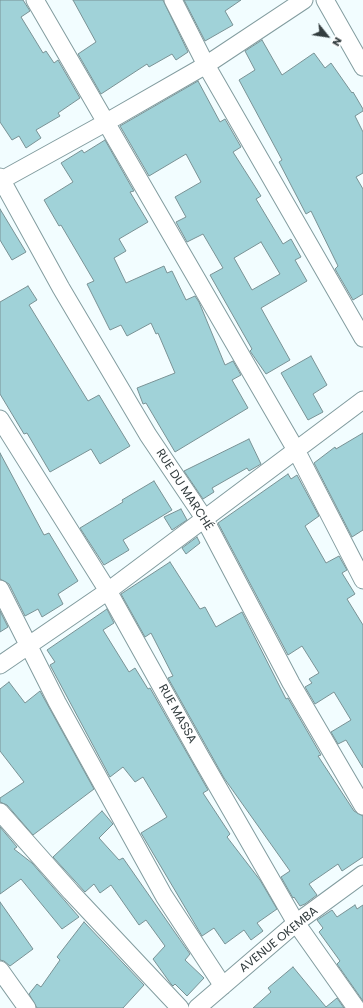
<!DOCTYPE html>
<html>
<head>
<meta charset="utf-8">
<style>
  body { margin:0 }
  #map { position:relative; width:363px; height:1008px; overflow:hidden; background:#f2fdff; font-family:Poppins,sans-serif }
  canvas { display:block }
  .north { position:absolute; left:307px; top:16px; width:40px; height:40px; -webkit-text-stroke:3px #fff; paint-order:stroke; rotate:120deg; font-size:11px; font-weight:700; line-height:16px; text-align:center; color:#333d3f }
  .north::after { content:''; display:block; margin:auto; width:14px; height:18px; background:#333d3f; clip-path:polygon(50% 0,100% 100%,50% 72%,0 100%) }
</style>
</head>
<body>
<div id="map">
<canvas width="363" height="1008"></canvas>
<div class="north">N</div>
</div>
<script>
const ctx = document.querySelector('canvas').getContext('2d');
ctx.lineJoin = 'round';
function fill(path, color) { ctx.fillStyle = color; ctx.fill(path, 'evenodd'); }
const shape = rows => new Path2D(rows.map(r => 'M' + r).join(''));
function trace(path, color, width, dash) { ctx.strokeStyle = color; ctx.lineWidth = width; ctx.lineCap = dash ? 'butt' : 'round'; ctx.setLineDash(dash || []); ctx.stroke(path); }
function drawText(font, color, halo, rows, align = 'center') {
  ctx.font = font + ' Poppins,sans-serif'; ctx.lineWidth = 3.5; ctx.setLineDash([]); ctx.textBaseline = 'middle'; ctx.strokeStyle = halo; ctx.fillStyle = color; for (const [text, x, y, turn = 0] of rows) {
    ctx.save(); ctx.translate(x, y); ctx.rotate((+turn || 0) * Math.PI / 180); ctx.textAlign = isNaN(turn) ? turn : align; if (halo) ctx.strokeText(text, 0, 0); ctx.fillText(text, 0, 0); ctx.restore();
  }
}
const building = shape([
  [0,0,23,0,30,11,21,17,43,53,46,51,54,63,58,60,80,98,58,113,60,116,36,130,41,138,26,148,19,136,12,140,0,122,0,0],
  [73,0,163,0,188,52,176,60,172,54,149,67,147,64,101,94,78,54,96,42,73,0],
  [184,0,241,0,225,11,233,25,205,41,184,0],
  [262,40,282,75,314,53,325,68,331,63,352,93,353,92,363,109,363,111,355,116,363,132,363,173,356,177,363,189,363,294,353,300,335,269,338,266,311,211,306,214,279,162,282,160,239,80,255,70,245,51,262,40],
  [198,81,220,122,225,119,241,147,233,152,261,196,256,199,283,244,291,239,301,257,295,260,307,281,261,308,290,360,266,374,250,351,252,349,210,275,223,268,203,234,187,242,176,222,186,217,175,197,201,182,186,154,149,176,120,126,198,81],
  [261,242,280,274,252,290,234,258,261,242],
  [105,140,131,186,134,191,130,192,148,222,119,239,126,251,114,258,126,283,164,266,167,273,172,271,186,300,195,296,199,302,225,365,233,361,241,375,232,380,248,408,175,452,146,403,143,404,137,388,175,373,158,333,156,334,151,323,127,336,121,325,110,330,87,284,94,281,61,225,59,226,44,200,73,182,61,163,82,150,84,153,105,140],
  [0,209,26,252,12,260,0,240,0,209],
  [28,286,37,300,29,305,88,401,99,395,130,446,100,464,91,449,50,472,27,433,24,434,0,394,0,302,28,286],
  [311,356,327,385,313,394,323,412,308,420,281,373,311,356],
  [363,433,363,530,352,537,314,463,335,447,336,449,363,433],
  [249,439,261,464,249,471,247,468,212,488,214,492,203,499,184,471,249,439],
  [0,453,44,535,49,533,78,581,58,594,63,604,42,617,38,609,25,616,9,584,0,579,0,453],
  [288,474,291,479,297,475,319,516,305,526,326,563,339,556,347,570,342,573,355,594,347,599,363,625,363,768,346,740,338,744,331,732,351,720,334,692,315,704,305,687,312,683,309,679,319,673,302,646,288,655,218,523,288,474],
  [154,481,172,510,123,540,129,550,104,565,80,528,123,502,122,500,154,481],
  [181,509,187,520,172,530,164,517,181,509],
  [197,537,200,543,186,554,182,548,197,537],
  [170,562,200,609,205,607,216,627,242,612,286,699,288,698,321,755,318,756,354,811,363,816,363,857,342,871,338,864,309,884,317,895,305,904,300,906,294,897,293,898,281,877,290,871,224,778,168,678,173,676,151,633,145,637,121,594,170,562],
  [107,609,114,623,103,630,129,672,135,668,148,689,150,688,208,790,203,793,230,834,227,837,260,880,277,909,257,923,263,931,251,940,244,930,225,944,214,928,202,936,141,833,167,817,143,777,135,782,123,767,110,777,50,665,55,662,47,650,107,609],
  [0,611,8,627,0,632,0,611],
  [9,682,25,703,40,691,94,789,33,835,7,805,0,802,0,798,24,782,0,751,0,689,9,682],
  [102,811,113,824,99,838,119,860,123,858,190,954,185,960,204,978,187,996,175,984,173,986,171,984,153,959,165,946,146,920,139,925,111,885,100,893,94,884,85,892,53,857,102,811],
  [0,827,17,847,14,849,32,863,79,917,62,929,21,879,0,894,0,827],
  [0,902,33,949,10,966,4,961,0,960,0,902],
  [355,905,357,909,363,905,363,1001,337,964,340,961,319,932,323,928,317,920,332,910,337,917,355,905],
  [84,922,144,985,123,1008,37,1008,29,994,37,984,41,987,60,960,57,957,84,922],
  [293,967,326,1007,337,998,344,1008,253,1008,271,992,268,988,293,967]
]);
fill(building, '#a0d2d8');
trace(building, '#799295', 1);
const minor = shape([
  [35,0,296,450,363,580],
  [173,0,206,65,363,338],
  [325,0,363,67],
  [0,177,61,288,148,435,204,518,291,683,363,806],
  [0,181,105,123,206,65,304,0],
  [0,419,108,591,200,756,296,923,356,1008],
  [0,589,57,702,164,896,223,986],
  [0,665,108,591,363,400],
  [0,812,71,892,180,1008],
  [0,970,27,1008],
  [197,1008,296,923,363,874]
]);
trace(minor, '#829c9f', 19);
trace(minor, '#fff', 17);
drawText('12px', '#333d3f', '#fff', [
  ["RUE DU MARCHÉ",184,490,57],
  ["RUE MASSA",177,714,61],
  ["AVENUE OKEMBA",279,940,-39]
]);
</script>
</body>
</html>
